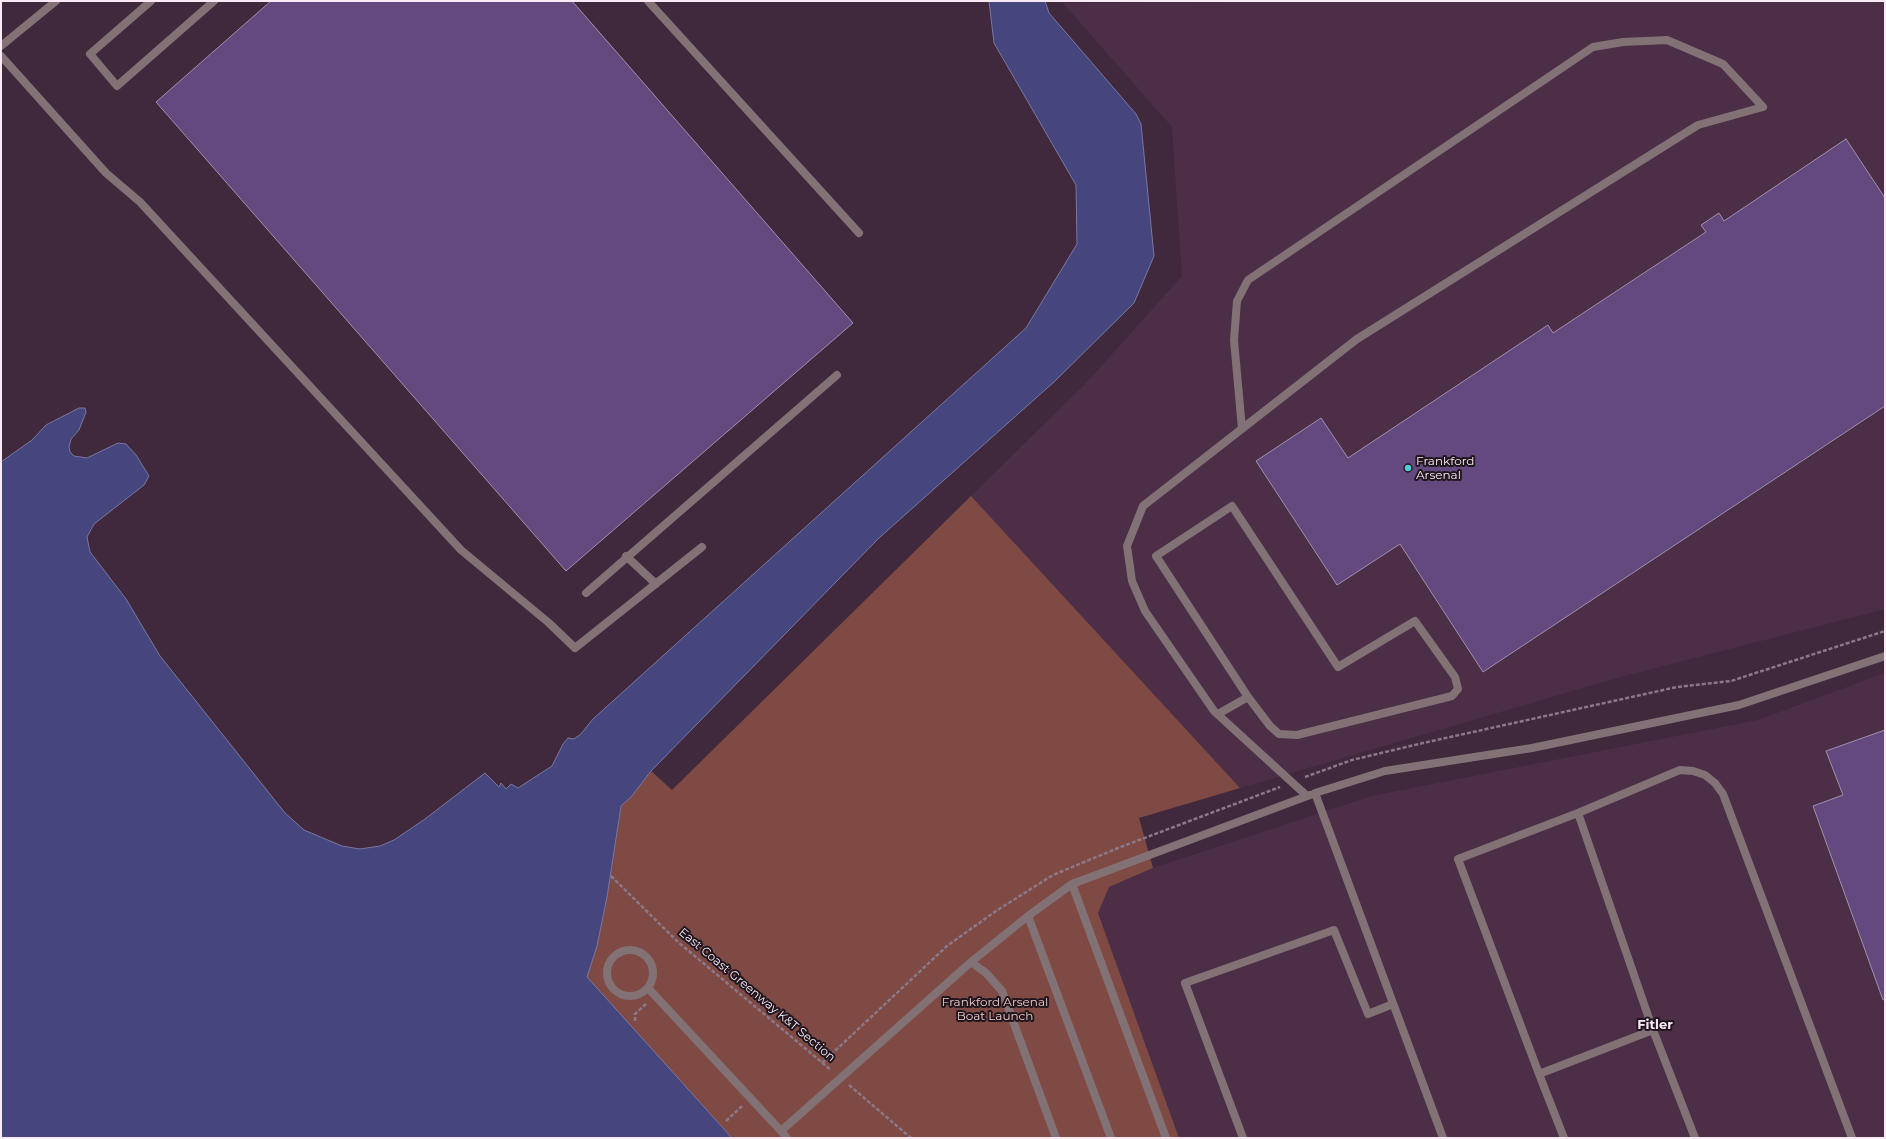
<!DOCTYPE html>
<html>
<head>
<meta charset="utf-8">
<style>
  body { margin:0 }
  #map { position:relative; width:1886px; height:1139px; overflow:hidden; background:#40293c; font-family:Montserrat,sans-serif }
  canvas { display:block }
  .frame { position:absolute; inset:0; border:2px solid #f9eaf6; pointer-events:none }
</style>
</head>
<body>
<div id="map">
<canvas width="1886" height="1139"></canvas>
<div class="frame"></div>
</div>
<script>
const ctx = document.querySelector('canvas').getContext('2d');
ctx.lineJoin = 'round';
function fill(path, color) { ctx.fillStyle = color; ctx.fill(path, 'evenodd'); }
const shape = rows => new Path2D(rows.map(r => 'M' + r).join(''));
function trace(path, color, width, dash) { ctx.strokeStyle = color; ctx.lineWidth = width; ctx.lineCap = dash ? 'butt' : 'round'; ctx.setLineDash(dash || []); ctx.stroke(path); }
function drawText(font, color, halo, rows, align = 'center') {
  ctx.font = font + ' Montserrat,sans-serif'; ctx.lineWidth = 4; ctx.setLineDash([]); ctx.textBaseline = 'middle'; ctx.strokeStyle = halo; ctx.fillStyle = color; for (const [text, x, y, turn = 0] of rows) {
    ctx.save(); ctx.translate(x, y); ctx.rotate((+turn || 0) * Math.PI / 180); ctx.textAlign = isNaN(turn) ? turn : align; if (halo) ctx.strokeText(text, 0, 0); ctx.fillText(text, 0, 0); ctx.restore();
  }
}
fill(shape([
  [1387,1,1885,1,1885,609,1617,678,1240,788,971,496,1088,381,1182,276,1172,127,1063,3],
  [1885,673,1885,1138,1179,1138,1098,913,1109,887,1153,868,1372,796,1758,720]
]), '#4c2f47');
fill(shape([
  [971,496,1240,788,1139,818,1153,868,1109,887,1098,913,1179,1138,732,1138,586,977,597,946,607,897,621,806,631,797,651,771,672,790]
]), '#804a44');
const water = shape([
  [989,1,1045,1,1049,13,1136,114,1141,124,1154,256,1134,303,1055,381,879,538,651,771,631,797,621,806,607,897,597,946,587,977,732,1138,1,1138,1,462,32,440,46,425,79,408,85,408,86,412,79,430,71,439,69,447,70,452,74,456,87,458,118,443,126,444,136,455,149,476,144,485,94,524,87,537,90,552,126,599,160,656,285,813,304,830,342,846,360,849,380,846,394,840,425,819,485,773,499,787,501,783,506,789,511,784,518,788,552,766,563,744,568,738,574,739,581,734,593,719,1026,328,1077,244,1076,185,994,43,989,1]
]);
fill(water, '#45467e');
trace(water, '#7b77a2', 1);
const building = shape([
  [271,1,572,1,853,323,566,571,156,102,271,1],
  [1846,139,1885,198,1885,406,1483,672,1400,544,1337,585,1256,461,1321,418,1348,458,1548,325,1553,333,1706,232,1701,225,1719,213,1724,221,1846,139],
  [1885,730,1885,999,1883,1000,1813,806,1843,795,1826,751,1885,730]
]);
fill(building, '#64497f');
trace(building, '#9f90ae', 1);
trace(shape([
  [1305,777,1352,760,1423,743,1677,687,1731,681,1885,631],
  [611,876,678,942,831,1070],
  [635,1021,635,1014,647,1003],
  [822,1063,947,946,996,911,1053,875,1118,848,1280,787],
  [849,1085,911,1138],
  [726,1121,742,1106]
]), '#8b7888', 2.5, [4, 2]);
trace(shape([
  [151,1,90,54,117,86,214,1],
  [648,1,859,233],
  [1,46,56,1],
  [1,56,106,173,140,202,461,550,549,623,575,648,702,547],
  [1242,429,1234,340,1237,301,1248,280,1593,47,1623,42,1667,40,1723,64,1763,107,1698,125,1357,339,1143,506,1127,546,1132,581,1145,611,1214,711,1307,796],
  [626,556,656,584],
  [586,593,837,375],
  [1218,714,1248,697,1270,726,1279,734,1297,735,1452,696,1458,689,1455,677,1415,621,1338,667,1232,506,1156,556,1248,697],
  [1072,884,1166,1138],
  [1028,916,1111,1138],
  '607 973a23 23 0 1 1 46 0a23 23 0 1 1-46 0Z',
  [971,962,986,973,1002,991,1056,1138],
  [648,988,781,1131,971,962,1028,916,1072,884,1310,795],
  [1539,1074,1458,859,1578,813],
  [781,1131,787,1138],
  [1243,1138,1185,983,1334,930,1368,1014,1393,1004],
  [1443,1138,1315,793,1385,771,1532,748,1739,705,1885,656],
  [1564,1138,1539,1074,1653,1030],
  [1695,1138,1653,1030,1578,813,1680,770,1693,771,1705,775,1715,783,1723,794,1852,1138]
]), '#827276', 8);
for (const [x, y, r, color] of [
  [1408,468,4,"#51ccd4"]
]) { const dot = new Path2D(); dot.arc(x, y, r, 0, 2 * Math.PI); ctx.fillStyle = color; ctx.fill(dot); trace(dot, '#20161e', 1.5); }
drawText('12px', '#f9eaf6', '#20161e', [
  ["Frankford",1416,461],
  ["Arsenal",1416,475]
], 'left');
drawText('12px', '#f9eaf6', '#20161e', [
  ["East Coast Greenway K&T Section",757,995,40]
]);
drawText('12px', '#f1c7c2', '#20161e', [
  ["Frankford Arsenal",995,1002],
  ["Boat Launch",995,1016]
]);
drawText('bold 13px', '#f9eaf6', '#20161e', [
  ["Fitler",1655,1025]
]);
</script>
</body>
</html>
